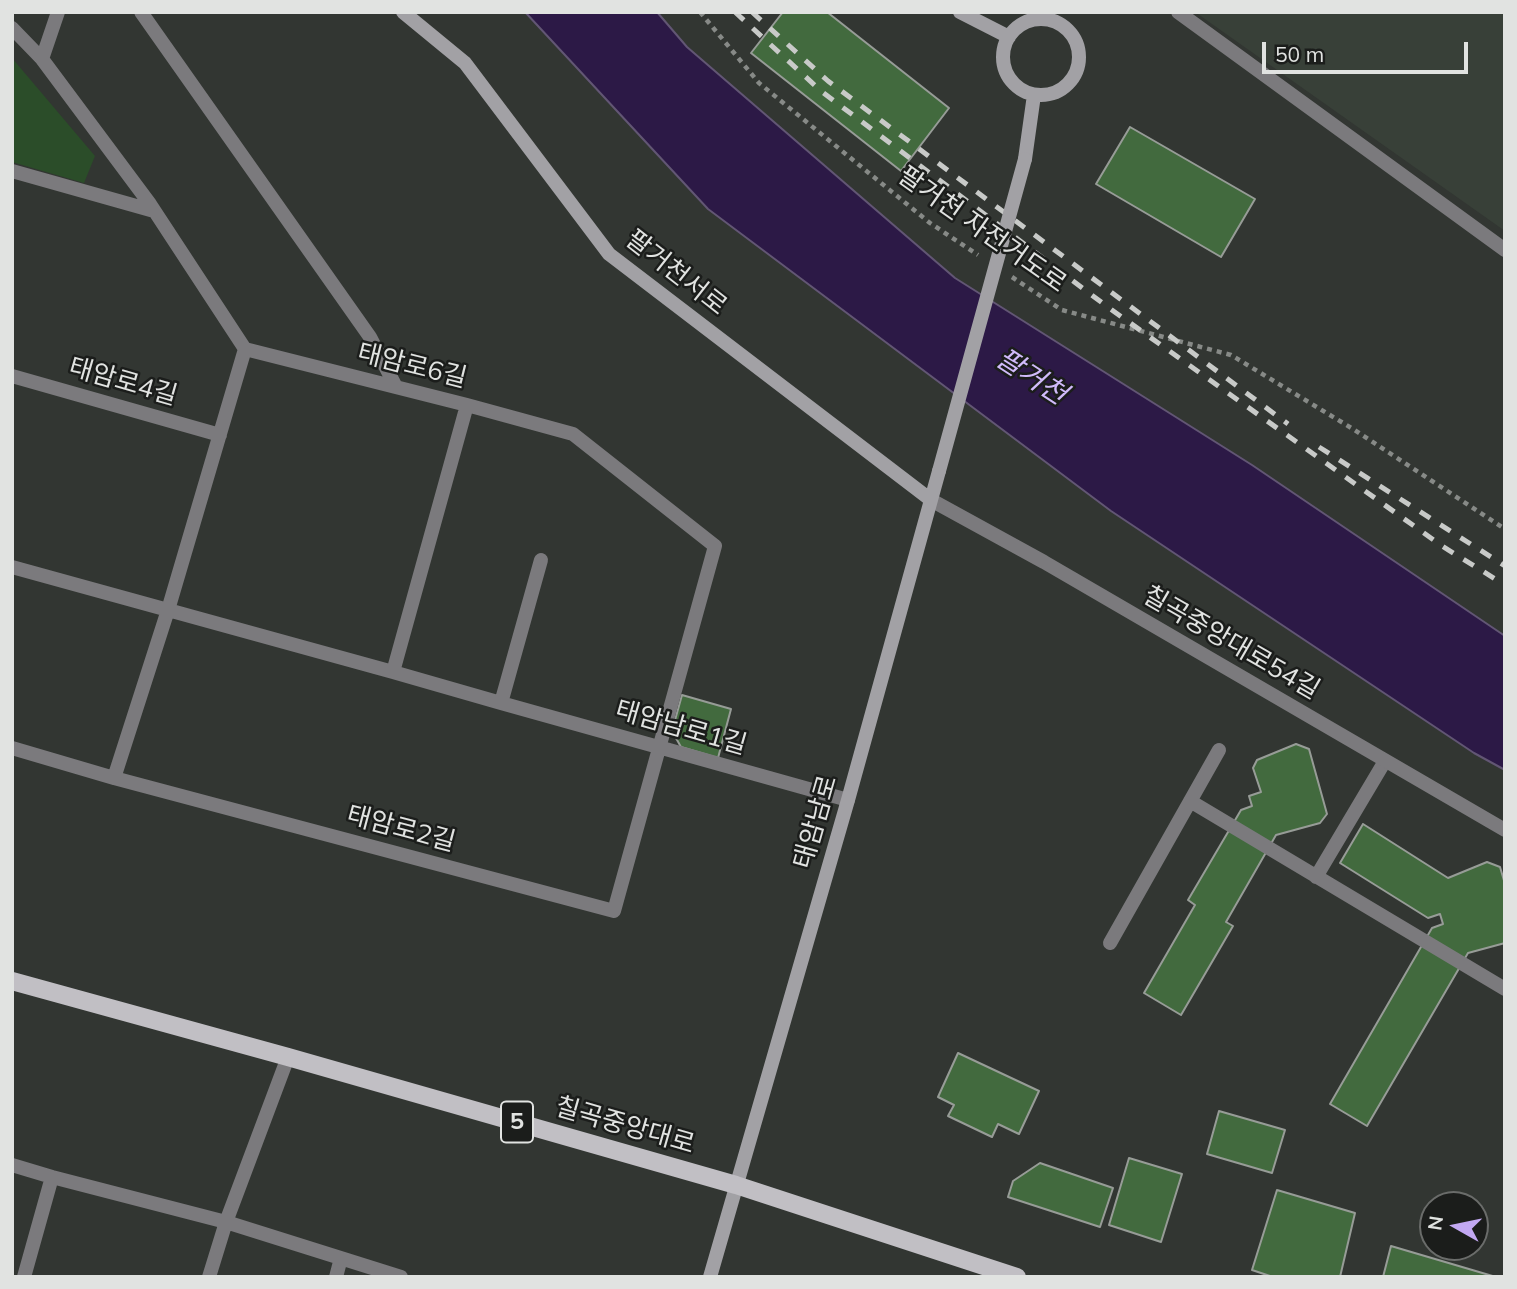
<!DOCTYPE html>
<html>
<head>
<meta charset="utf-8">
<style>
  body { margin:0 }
  #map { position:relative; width:1517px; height:1289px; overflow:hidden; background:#323632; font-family:Mulish,sans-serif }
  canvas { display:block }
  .frame { position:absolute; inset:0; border:14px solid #e1e3e1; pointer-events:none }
  .north { position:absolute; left:1419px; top:1191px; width:70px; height:70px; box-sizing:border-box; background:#1b1d1b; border:2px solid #6a6c6a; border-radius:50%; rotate:279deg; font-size:19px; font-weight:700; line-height:28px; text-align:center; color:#e1e3e1 }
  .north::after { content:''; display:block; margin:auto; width:24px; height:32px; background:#c2a8f2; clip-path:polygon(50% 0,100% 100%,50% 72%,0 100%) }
  .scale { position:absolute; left:1262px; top:42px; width:206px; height:32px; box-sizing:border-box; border:4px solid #e1e3e1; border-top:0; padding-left:9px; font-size:21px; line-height:24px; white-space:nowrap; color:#e1e3e1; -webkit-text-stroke:5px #1b1d1b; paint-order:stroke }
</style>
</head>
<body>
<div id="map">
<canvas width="1517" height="1289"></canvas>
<div class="frame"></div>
<div class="north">N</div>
<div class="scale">50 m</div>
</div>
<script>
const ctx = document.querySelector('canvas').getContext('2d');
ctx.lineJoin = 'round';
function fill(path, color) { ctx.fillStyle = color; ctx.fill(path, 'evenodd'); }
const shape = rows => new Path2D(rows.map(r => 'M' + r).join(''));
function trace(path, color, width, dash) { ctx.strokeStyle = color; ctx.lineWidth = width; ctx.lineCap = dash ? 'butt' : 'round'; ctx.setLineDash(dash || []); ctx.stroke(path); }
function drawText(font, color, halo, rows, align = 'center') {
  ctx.font = font + ' Mulish,"Noto Sans KR",sans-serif'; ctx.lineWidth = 5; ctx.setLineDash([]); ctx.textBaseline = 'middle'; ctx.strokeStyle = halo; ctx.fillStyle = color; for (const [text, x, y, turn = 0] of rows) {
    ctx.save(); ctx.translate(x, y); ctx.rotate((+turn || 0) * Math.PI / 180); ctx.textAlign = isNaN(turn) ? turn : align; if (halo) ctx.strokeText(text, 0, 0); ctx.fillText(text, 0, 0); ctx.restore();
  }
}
fill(shape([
  [1195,12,1505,12,1505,231]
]), '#384038');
fill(shape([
  [12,58,95,156,84,183,12,162]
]), '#2b4d29');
const water = shape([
  [525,12,657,12,687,47,955,278,1252,465,1505,636,1505,770,1474,753,1111,511,708,209,525,12]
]);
fill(water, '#2c1946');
trace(water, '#625674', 2);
const building = shape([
  [783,12,827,12,949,108,901,171,751,53,783,12],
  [1130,127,1255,199,1221,257,1096,184,1130,127],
  [682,695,731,709,718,758,681,747,672,731,682,695],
  [1296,744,1309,749,1327,814,1320,823,1276,835,1226,922,1233,926,1181,1015,1144,993,1195,905,1188,900,1241,810,1252,806,1249,796,1261,792,1253,768,1257,760,1296,744],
  [1363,824,1448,878,1487,862,1500,867,1505,884,1505,943,1468,953,1367,1126,1330,1104,1432,928,1443,924,1440,914,1428,918,1340,863,1363,824],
  [958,1053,1039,1091,1019,1134,998,1124,992,1137,948,1116,954,1105,938,1097,958,1053],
  [1219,1111,1285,1130,1272,1173,1207,1154,1219,1111],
  [1129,1158,1182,1174,1161,1242,1109,1225,1129,1158],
  [1040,1163,1113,1188,1100,1227,1008,1197,1013,1181,1040,1163],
  [1277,1190,1355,1213,1340,1277,1273,1277,1252,1270,1277,1190],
  [1391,1246,1496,1277,1383,1277,1391,1246]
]);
fill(building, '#426a3e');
trace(building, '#979c97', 2);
trace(shape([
  [700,12,759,83,930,223,978,255],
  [1012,277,1062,310,1231,355,1353,429,1505,529]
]), '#878a87', 4.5, [5, 5]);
trace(shape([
  [1190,801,1505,989],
  [1316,877,1385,761],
  [1110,943,1219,750]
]), '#7b7a7d', 14);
trace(shape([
  [141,12,370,337,396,387],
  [1178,12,1505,250],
  [12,28,42,59,150,204,245,349,467,405,573,434,715,546,614,911,114,778,12,748],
  [42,59,58,12],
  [12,171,154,211],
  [12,376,220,435],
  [931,500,1044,562,1505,830],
  [12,567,393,672,501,703,848,800],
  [393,672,467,405],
  [501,703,541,560],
  [114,778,168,610,245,349],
  [12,1165,52,1177,226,1222,401,1277],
  [24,1277,52,1177],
  [209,1277,226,1222,288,1057],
  [336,1277,341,1258]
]), '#7b7a7d', 14);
trace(shape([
  [403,12,465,63,609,254,931,500],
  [960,12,1009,37],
  '1003 57a38 38 0 1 1 76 0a38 38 0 1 1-76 0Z',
  [1025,159,1034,95],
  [710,1277,848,800,939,471]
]), '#a2a1a5', 14);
trace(shape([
  [12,981,288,1057,736,1185,1017,1277]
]), '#c1bfc4', 18);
trace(shape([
  [735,12,821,91,1105,305,1442,546,1505,585],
  [752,12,828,81,1288,424],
  [1319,447,1505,566]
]), '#c8cac8', 5, [12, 12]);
trace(shape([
  [939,471,1025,159]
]), '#a2a1a5', 14);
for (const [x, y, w] of [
  [517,1122,32]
]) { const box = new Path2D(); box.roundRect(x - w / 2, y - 20.5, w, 41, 5); ctx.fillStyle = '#1b1d1b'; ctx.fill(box); trace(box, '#e1e3e1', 2); }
drawText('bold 24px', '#e1e3e1', null, [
  ["5",517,1122]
]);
drawText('26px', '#e1e3e1', '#1b1d1b', [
  ["팔거천 자전거도로",982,230,35],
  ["팔거천서로",676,273,38],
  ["태암로6길",412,366,14],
  ["태암로4길",123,382,16],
  ["칠곡중앙대로54길",1231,643,30],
  ["태암남로1길",681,728,16],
  ["태암남로",816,822,-74],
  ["태암로2길",401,829,15],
  ["칠곡중앙대로",625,1126,16]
]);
drawText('italic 28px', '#d0bafa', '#1b1d1b', [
  ["팔거천",1031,377,33]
]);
</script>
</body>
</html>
